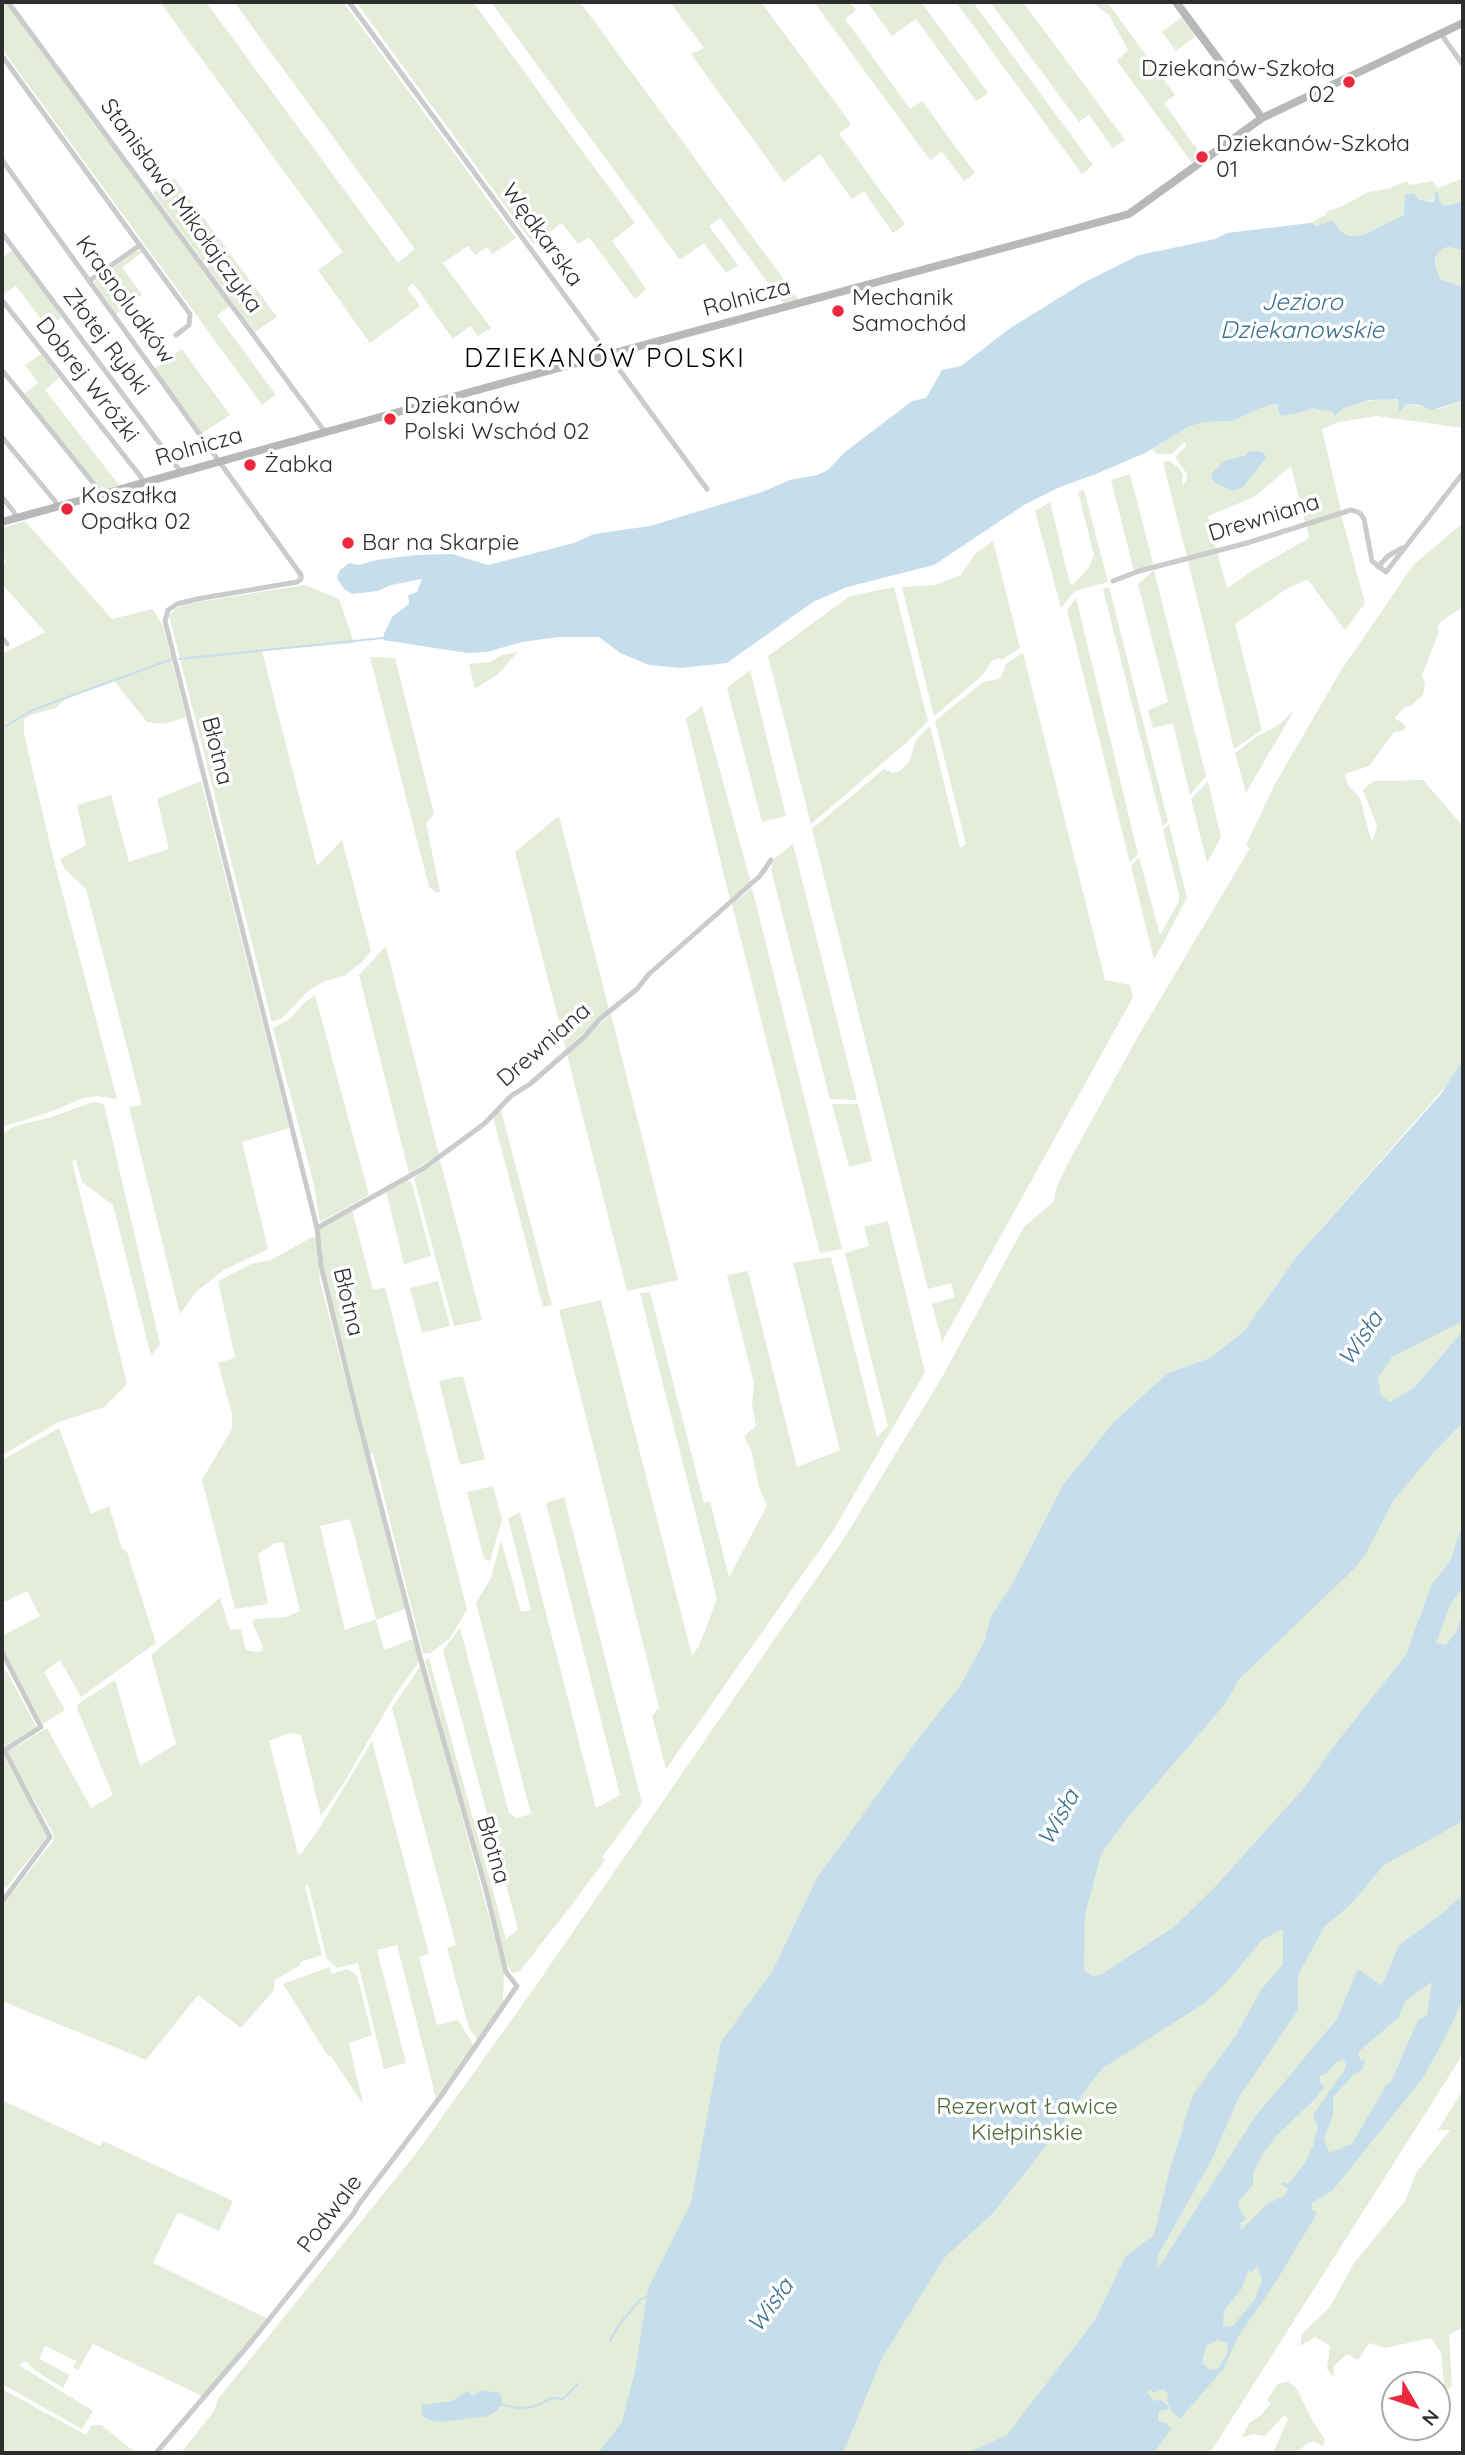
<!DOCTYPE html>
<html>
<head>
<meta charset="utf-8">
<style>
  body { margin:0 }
  #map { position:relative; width:1465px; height:2455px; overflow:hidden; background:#fff; font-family:Quicksand,sans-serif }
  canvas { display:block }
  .frame { position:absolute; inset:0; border:4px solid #2e2e2e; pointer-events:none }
  .north { position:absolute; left:1381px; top:2371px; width:70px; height:70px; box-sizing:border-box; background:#fff; border:2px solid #ababab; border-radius:50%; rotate:129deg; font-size:19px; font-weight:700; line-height:28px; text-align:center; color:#2e2e2e }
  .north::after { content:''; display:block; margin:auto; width:24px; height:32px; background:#ea2a3c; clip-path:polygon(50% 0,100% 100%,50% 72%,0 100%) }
</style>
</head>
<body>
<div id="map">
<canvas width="1465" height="2455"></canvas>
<div class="frame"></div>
<div class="north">N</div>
</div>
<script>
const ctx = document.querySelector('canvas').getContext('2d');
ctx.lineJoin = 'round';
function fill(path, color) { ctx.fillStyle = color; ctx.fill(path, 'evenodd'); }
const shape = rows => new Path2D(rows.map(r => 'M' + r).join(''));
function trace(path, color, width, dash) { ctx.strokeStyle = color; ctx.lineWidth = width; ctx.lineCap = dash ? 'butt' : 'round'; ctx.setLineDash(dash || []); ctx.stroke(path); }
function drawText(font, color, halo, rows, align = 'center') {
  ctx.font = font + ' Quicksand,sans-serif'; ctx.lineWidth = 7; ctx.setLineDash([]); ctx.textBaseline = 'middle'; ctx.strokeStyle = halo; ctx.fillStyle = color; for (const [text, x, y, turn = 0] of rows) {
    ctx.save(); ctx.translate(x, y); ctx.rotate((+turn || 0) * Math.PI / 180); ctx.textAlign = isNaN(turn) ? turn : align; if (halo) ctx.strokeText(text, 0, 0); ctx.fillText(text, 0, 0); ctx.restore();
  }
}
fill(shape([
  [2,2,6,2,230,306,217,315,276,395,262,405,2,49],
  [160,2,206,2,398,263,415,249,234,2,343,2,516,238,493,254,487,247,475,255,468,246,443,263,491,328,478,336,470,326,453,339,413,283,407,288,420,306,370,343,318,270,343,252],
  [356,2,473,2,635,223,612,241,646,289,635,299,589,237,578,244,562,223,533,244],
  [491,2,580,2,798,299,783,303,720,218,709,226,738,265,726,273,704,243,680,260],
  [670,2,761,2,851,124,839,134,905,224,893,233,864,191,852,199,820,154,784,182,691,54,704,48],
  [814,2,849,2,856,10,845,19,910,109,922,101,975,173,964,181,942,152,930,160],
  [867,2,921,2,988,93,976,101,916,19,892,36],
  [956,2,973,2,1093,165,1082,174],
  [990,2,1023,2,1125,140,1113,148,1089,115,1079,122],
  [1091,2,1107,2,1175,95,1164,103,1202,156,1192,163,1117,61,1128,50,1109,15],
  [1183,16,1197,35,1176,51,1162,32],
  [174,178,277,317,255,332,153,193],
  [1461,179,1463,182,1463,202,1445,206,1440,202,1438,192,1435,192,1435,199,1432,201,1421,202,1416,199,1404,205,1404,215,1398,219,1364,235,1348,236,1323,225,1313,226,1310,223,1327,214,1326,212,1345,205,1368,192,1387,189,1407,181,1410,185,1432,181,1438,188],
  [1448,247,1463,250,1463,287,1440,279,1438,274,1435,257,1442,249],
  [12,250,62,317,48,328,16,286,2,295,2,258],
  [137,250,143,252,122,267,142,295,116,314,95,284,95,281],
  [182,349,230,415,201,434,154,369],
  [41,354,59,378,45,390,119,485,102,490,24,394,38,383,25,365],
  [1391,398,1399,401,1399,411,1407,404,1439,409,1463,400,1463,428,1377,416,1339,422,1322,429,1341,511,1305,522,1291,466,1254,497,1208,516,1216,550,1187,557,1163,462,1169,461,1179,468,1183,475,1182,485,1186,482,1187,474,1175,457,1186,446,1185,442,1171,454,1157,454,1152,449,1190,426,1205,422,1233,421,1258,409,1274,404,1287,415,1311,408,1334,412,1337,415,1344,408,1359,402],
  [1130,474,1154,567,1134,571,1111,480],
  [1084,490,1108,582,1075,591,1061,608,1035,511,1050,502,1070,584,1073,585,1089,567,1094,555,1078,492],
  [1341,514,1365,603,1346,629,1343,628,1309,581,1306,580,1288,588,1235,624,1262,730,1234,749,1188,561,1217,552,1227,588,1255,569,1309,538,1307,525],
  [25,521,112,619,153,609,163,626,186,717,164,724,147,722,114,681,65,699,56,708,31,715,24,720,24,734,54,861,117,1099,97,1096,80,1099,53,1111,2,1127,2,654,45,632,2,584,2,565,6,561,2,555,2,528],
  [1463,523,1463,607,1440,622,1437,627,1439,632,1422,675,1425,683,1423,695,1411,706,1404,707,1395,718,1405,725,1405,730,1394,732,1369,766,1345,774,1348,785,1360,798,1371,840,1374,838,1377,826,1363,790,1373,781,1423,780,1461,824,1463,837,1463,2054,1210,2453,181,2453,214,2411,218,2399,418,2151,528,1997,845,1537,941,1379,1024,1227,1054,1201,1056,1189,1067,1165,1140,1033,1250,848,1246,845,1275,784,1340,672,1414,564],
  [1446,1086,1428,1168,977,1655,985,1640,991,1618,1013,1584,1146,1394,1168,1373,1210,1358,1244,1331,1297,1256],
  [993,541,1020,648,1001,660,1000,658,992,661,982,676,934,716,902,587,936,585,961,575,975,554],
  [1154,570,1206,776,1190,795,1173,723,1153,728,1148,710,1168,702,1138,584],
  [305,585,339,599,354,643,262,651,317,866,342,840,371,951,362,962,344,976,325,981,309,990,282,1018,272,1022,169,615,176,608,192,603],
  [894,587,928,721,907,742,811,824,768,656,850,596],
  [1109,587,1168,821,1163,827,1103,589],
  [1076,598,1138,854,1130,863,1067,610],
  [518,652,498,674,475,689,469,664,490,662,502,655],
  [1023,653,1105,980,1130,985,1133,997,942,1342,932,1304,955,1297,951,1283,928,1289,812,829,884,769,893,773,901,770,909,762,916,740,930,726,960,848,966,844,935,721,983,682,1000,679,1006,664],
  [370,657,395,658,434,814,426,823,440,891,437,893,429,887],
  [750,670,786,816,762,822,727,688],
  [702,706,751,883,730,900,686,719],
  [1295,709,1269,753,1246,793,1235,753,1256,737,1280,724],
  [201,781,289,1128,242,1142,268,1249,224,1270,196,1292,180,1314,129,1107,142,1105,86,889,65,869,60,859,86,845,77,805,111,795,129,862,169,849,157,799],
  [1208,781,1221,837,1207,863,1191,799],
  [559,816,609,1009,566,1049,515,852],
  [1169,824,1187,898,1154,960,1131,866,1139,857,1160,935,1179,901,1179,894,1163,830],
  [793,844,857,1100,830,1099,789,941,771,869,774,859],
  [752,888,842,1249,820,1253,732,904],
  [386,946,439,1155,409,1173,359,975],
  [315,995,369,1195,320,1222,314,1185,273,1028,290,1019,304,1003],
  [611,1014,678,1280,627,1291,567,1054],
  [93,1102,104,1104,160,1344,151,1356,113,1205,82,1182,76,1160,72,1161,127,1384,104,1407,59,1422,2,1455,2,1134,15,1126,52,1117],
  [832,1104,858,1104,872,1161,849,1167],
  [501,1110,552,1305,543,1307,493,1117],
  [440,1160,482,1320,454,1326,414,1178],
  [408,1180,412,1184,431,1256,404,1264,386,1191],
  [352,1210,373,1290,385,1287,467,1610,450,1638,431,1653,423,1654,373,1453,369,1454,321,1259,322,1246,318,1229],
  [888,1221,925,1372,833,1531,666,1769,652,1716,659,1707,559,1310,601,1300,692,1656,699,1646,717,1599,640,1293,650,1292,704,1503,710,1501,729,1577,767,1506,760,1490,751,1450,744,1436,756,1426,752,1403,754,1383,727,1275,748,1271,797,1467,840,1450,793,1263,831,1257,877,1437,888,1426,845,1253,869,1246,864,1227],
  [312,1237,316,1237,320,1281,405,1609,376,1620,384,1650,413,1639,419,1662,395,1695,343,1784,321,1816,301,1735,290,1733,269,1741,298,1854,301,1854,322,1824,372,1741,429,1954,419,1957,437,2025,458,2020,474,2046,436,2098,397,1945,377,1950,406,2063,384,2069,358,1963,337,1968,327,1959,308,1884,305,1886,322,1955,300,1962,300,1965,275,1980,274,1990,241,2028,198,1995,146,2060,2,2001,2,1906,53,1841,54,1835,7,1752,47,1728,91,1808,113,1795,77,1708,78,1704,115,1680,140,1766,176,1744,151,1655,220,1598,230,1630,241,1629,246,1650,255,1652,262,1651,263,1647,252,1622,254,1619,286,1617,300,1611,283,1542,275,1543,258,1554,268,1604,235,1609,202,1480,232,1429,232,1414,218,1363,235,1358,218,1281,251,1264,271,1260],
  [350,1519,376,1619,345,1630,320,1526],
  [438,1281,450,1326,422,1333,410,1288],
  [463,1376,485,1459,460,1465,439,1381],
  [59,1428,91,1514,109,1506,122,1549,127,1552,156,1643,81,1697,60,1660,44,1672,65,1710,43,1724,2,1647,2,1636,40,1616,27,1591,2,1603,2,1460],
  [493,1486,502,1520,490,1561,484,1559,467,1492],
  [564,1497,642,1803,602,1857,605,1859,602,1864,570,1907,523,1967,520,1971,512,1973,507,1964,425,1661,429,1658,506,1939,518,1929,443,1650,460,1628,509,1813,517,1818,531,1814,476,1603,491,1578,501,1540,521,1612,531,1610,508,1518,520,1512,596,1808,620,1795,546,1503],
  [421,1665,504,1972,503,2002,478,2040,469,2028,447,1948,456,1945,392,1708],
  [6,1670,37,1728,2,1749,2,1672],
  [3,1755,47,1836,6,1888,2,1885],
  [329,1967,332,1974,347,1969,357,1975,372,2035,349,2043,363,2104,330,2055,328,2056,283,1984],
  [1463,2090,1463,2327,1449,2335,1452,2386,1445,2391,1441,2353,1431,2338,1385,2348,1369,2343,1358,2360,1347,2354,1334,2366,1333,2377,1327,2369,1330,2346,1315,2337,1300,2346,1302,2334,1330,2307,1354,2263,1405,2201,1416,2173,1450,2130,1438,2130],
  [2,2100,100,2146,103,2141,233,2201,219,2231,178,2212,153,2263,268,2319,204,2397,93,2344,78,2370,73,2367,76,2361,45,2346,39,2359,70,2375,63,2388,33,2369,26,2361,19,2365,93,2411,82,2429,2,2384],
  [1288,2382,1297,2389,1313,2422,1325,2439,1323,2446,1314,2441,1306,2444,1297,2453,1273,2453,1288,2419,1284,2415,1265,2436,1254,2434,1242,2437,1249,2423,1261,2415,1271,2403,1267,2400,1278,2384],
  [2,2389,86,2435,92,2425,101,2425,136,2453,2,2453]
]), '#e4ecda');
fill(shape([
  [1435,192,1438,192,1440,202,1445,206,1463,202,1463,250,1448,247,1442,249,1435,257,1436,266,1440,279,1463,287,1463,400,1433,410,1419,405,1407,404,1399,412,1399,402,1396,399,1369,400,1344,408,1335,416,1333,412,1311,408,1306,411,1282,416,1279,413,1278,406,1274,404,1258,409,1233,421,1205,422,1190,426,1145,453,1096,474,1060,487,1024,505,934,565,847,587,813,602,727,663,681,668,649,665,620,653,599,637,558,637,522,642,487,652,468,653,383,640,384,634,392,617,409,604,408,595,417,592,422,579,391,585,378,591,352,594,343,588,337,578,339,571,349,563,359,565,376,560,416,555,452,554,488,565,574,543,594,534,650,526,762,492,790,480,817,475,828,470,845,452,912,401,926,398,942,370,961,366,1009,329,1083,283,1139,255,1215,239,1227,233,1310,223,1317,226,1333,220,1340,231,1348,236,1364,235,1404,215,1405,195,1413,193,1419,200,1432,202,1435,199],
  [1249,451,1262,452,1267,457,1243,487,1232,491,1214,482,1211,474,1219,466,1226,460,1245,456],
  [1463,1060,1463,1321,1392,1357,1378,1378,1381,1396,1390,1402,1414,1388,1463,1331,1463,1422,1434,1452,1393,1501,1365,1555,1356,1567,1239,1679,1225,1704,1127,1818,1101,1854,1085,1915,1084,1970,1093,1977,1102,1974,1174,1927,1216,1886,1303,1789,1338,1741,1406,1655,1432,1584,1451,1560,1463,1521,1463,1588,1451,1603,1436,1643,1446,1645,1457,1631,1463,1613,1463,1821,1384,1865,1351,1904,1324,1927,1298,1975,1298,2010,1239,2097,1211,2161,1158,2255,1157,2270,1255,2117,1337,2019,1358,1969,1382,1986,1399,1945,1443,1913,1463,1894,1463,2000,1445,2038,1422,2079,1333,2190,1312,2203,1312,2210,1317,2213,1275,2283,1238,2337,1224,2368,1180,2419,1171,2410,1167,2400,1168,2393,1163,2389,1154,2393,1148,2389,1148,2393,1153,2400,1162,2401,1168,2406,1169,2409,1159,2411,1158,2421,1166,2423,1171,2429,1154,2453,967,2453,1007,2435,1095,2320,1126,2256,1154,2235,1169,2172,1193,2095,1236,2035,1261,1990,1283,1964,1283,1929,1262,1940,1226,1983,1206,2002,1103,2068,1090,2084,1050,2141,994,2212,944,2258,882,2358,843,2453,598,2453,622,2422,635,2372,648,2289,691,2203,721,2042,772,1972,817,1878,912,1747,960,1686,985,1640,990,1618,1013,1583,1063,1485,1114,1422,1168,1373,1210,1358,1244,1331,1297,1256,1441,1094],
  [1432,1982,1427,2015,1418,2020,1391,2082,1387,2084,1352,2144,1329,2153,1324,2138,1333,2115,1333,2097,1353,2075,1363,2069,1365,2059,1360,2060,1358,2052,1399,2017,1405,2001],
  [1343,2059,1346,2064,1345,2069,1313,2115,1318,2128,1313,2146,1305,2163,1288,2184,1283,2182,1281,2184,1288,2189,1284,2196,1267,2204,1241,2230,1240,2223,1247,2219,1241,2213,1238,2202,1253,2185,1253,2173,1264,2152,1277,2135,1316,2098,1324,2087,1320,2082,1320,2076,1327,2073,1335,2063],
  [1257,2265,1262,2280,1255,2299,1233,2326,1223,2327,1224,2311,1242,2288,1248,2271,1252,2272],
  [1217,2340,1228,2343,1226,2356,1218,2369,1210,2370,1202,2363,1206,2346],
  [480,2390,500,2393,502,2401,498,2410,488,2416,441,2422,429,2420,422,2416,421,2405,452,2401,467,2391,474,2396]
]), '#c6deec');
trace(shape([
  [179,659,383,638],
  [2,728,33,710,172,659],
  [610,2341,618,2326,641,2299,647,2297],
  [500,2404,518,2408,533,2407,552,2398,563,2399,578,2384]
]), '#c6deec', 2);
trace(shape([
  [8,2,325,432],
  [349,2,707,489],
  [1441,34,1463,65],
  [2,56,190,314,189,325,176,335],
  [2,160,301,575,301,579,297,582,197,599,177,604,168,610,165,621,317,1228,321,1266,357,1414,420,1657,486,1890,506,1972,517,1986,441,2096,359,2204,354,2213,251,2342,156,2453],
  [2,233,181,472],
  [89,281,140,245],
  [2,300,141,477,142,483],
  [2,370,98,489,101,495],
  [2,437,55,501,57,507],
  [2,497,14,512,16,518],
  [1378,567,1388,556,1402,548],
  [1113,581,1139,571,1247,543,1351,510,1360,513,1364,519,1372,561,1386,572,1463,473],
  [2,638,7,644],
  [317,1228,424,1168,484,1124,511,1096,530,1084,584,1037,600,1019,637,989,649,974,760,876,771,860],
  [2,1652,41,1727,2,1752],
  [2,1902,50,1837,4,1750]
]), '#cbcbcb', 5);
trace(shape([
  [1176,2,1262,118],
  [2,522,492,386,1129,214,1262,118,1463,23]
]), '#b8b8b8', 8);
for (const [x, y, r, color] of [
  [1349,82,7,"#ea2a3c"],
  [1202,157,7,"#ea2a3c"],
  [838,311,7,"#ea2a3c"],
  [390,419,7,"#ea2a3c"],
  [250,465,7,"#ea2a3c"],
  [67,509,7,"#ea2a3c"],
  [348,543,7,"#ea2a3c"]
]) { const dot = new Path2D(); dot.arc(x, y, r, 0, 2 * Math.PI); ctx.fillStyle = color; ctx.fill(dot); trace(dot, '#fff', 2.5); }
drawText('23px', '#2e2e2e', '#fff', [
  ["Dziekanów-Szkoła",1335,69,"right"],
  ["02",1335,95,"right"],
  ["Dziekanów-Szkoła",1216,144],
  ["01",1216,170],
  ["Mechanik",852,298],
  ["Samochód",852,324],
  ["Dziekanów",404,406],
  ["Polski Wschód 02",404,432],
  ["Żabka",264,465],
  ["Koszałka",81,496],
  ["Opałka 02",81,522],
  ["Bar na Skarpie",362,543]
], 'left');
drawText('23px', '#2e2e2e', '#fff', [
  ["Stanisława Mikołajczyka",181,206,54],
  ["Wędkarska",542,235,54],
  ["Rolnicza",747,298,-15],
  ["Krasnoludków",125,300,54],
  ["Złotej Rybki",106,342,53],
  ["Dobrej Wróżki",87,380,52],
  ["Rolnicza",199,447,-16],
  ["Drewniana",1264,518,-17],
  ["Błotna",217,751,76],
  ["Drewniana",544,1045,-41],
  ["Błotna",348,1302,77],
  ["Błotna",493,1850,74],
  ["Podwale",330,2214,-53]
]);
drawText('23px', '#516a3a', '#fff', [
  ["Rezerwat Ławice",1027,2107],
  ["Kiełpińskie",1027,2133]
]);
drawText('italic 24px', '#3a7191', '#fff', [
  ["Jezioro",1302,303],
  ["Dziekanowskie",1302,331],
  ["Wisła",1361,1339,-56],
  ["Wisła",1059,1818,-61],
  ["Wisła",771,2306,-54]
]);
ctx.letterSpacing = '2px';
drawText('26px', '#000', '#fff', [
  ["DZIEKANÓW POLSKI",605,359]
]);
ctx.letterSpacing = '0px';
</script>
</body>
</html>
